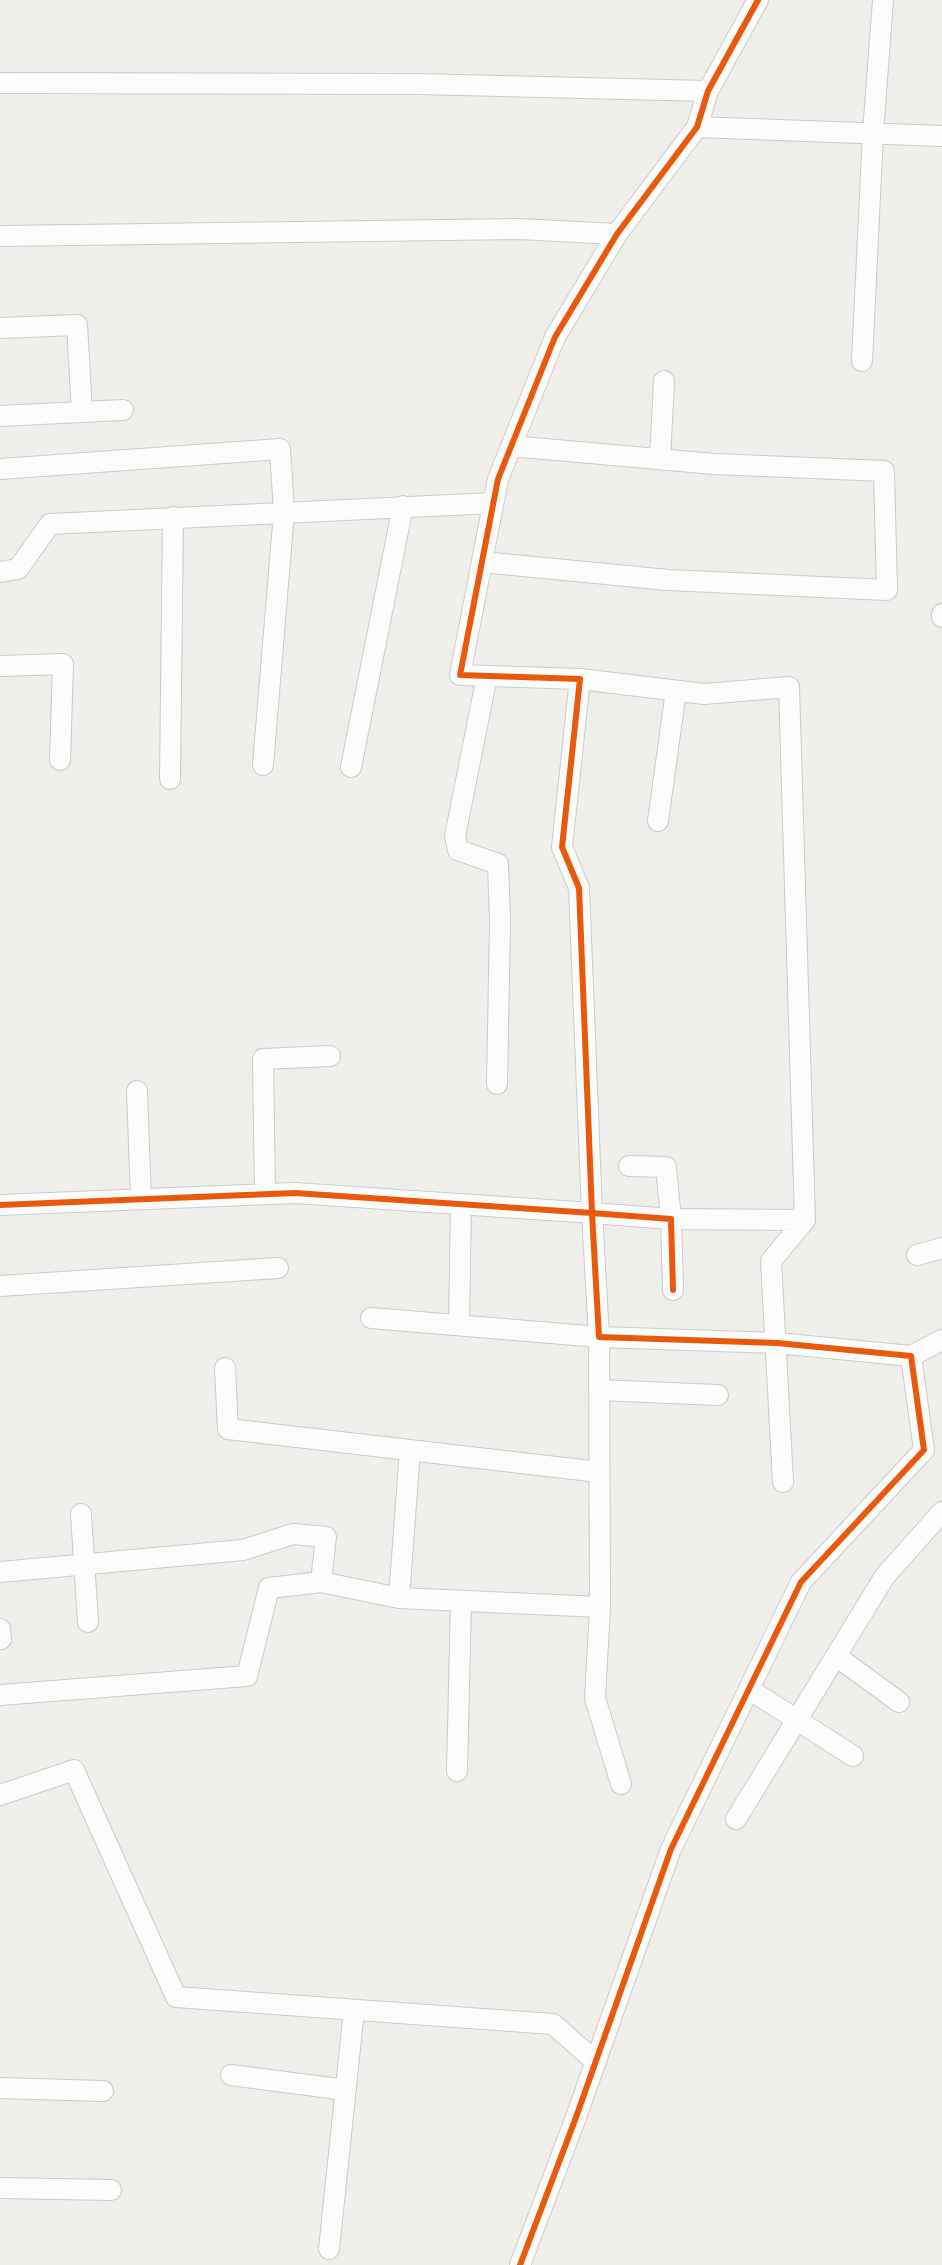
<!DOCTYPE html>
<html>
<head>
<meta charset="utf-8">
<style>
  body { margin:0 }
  canvas { display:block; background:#efeeea }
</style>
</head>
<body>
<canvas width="942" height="2265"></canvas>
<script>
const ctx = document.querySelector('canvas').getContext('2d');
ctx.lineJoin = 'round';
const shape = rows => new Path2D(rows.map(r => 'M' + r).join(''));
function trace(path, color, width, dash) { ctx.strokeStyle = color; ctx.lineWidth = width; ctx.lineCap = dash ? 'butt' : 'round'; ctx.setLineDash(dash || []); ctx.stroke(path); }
const minor = shape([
  [0,83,417,84,708,91],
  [697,127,942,136],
  [0,236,519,229,617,234],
  [0,328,77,325,82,412],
  [862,361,873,133,883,0],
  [0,416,123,410],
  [660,459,664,381],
  [0,469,280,449,284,512,263,765],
  [482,562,668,580,887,590,884,471,714,464,511,446],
  [0,572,18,569,50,524,493,503],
  [942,614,942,617],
  [0,666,63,664,60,760],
  [487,676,455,836,458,850,498,864,500,922,497,1084],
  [580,679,704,694,789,687,805,1220,671,1219,666,1167,629,1166],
  [351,767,403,506],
  [170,779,173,517],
  [658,821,676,691],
  [137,1091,141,1199],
  [265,1194,263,1059,330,1056],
  [0,1205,295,1193,592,1213,599,1337,777,1343,911,1356,924,1450,801,1582,671,1849,575,2120,520,2265],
  [917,1255,942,1248],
  [0,1286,278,1268],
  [673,1290,671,1219,592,1213,579,888,562,847,580,679,460,675,498,479,555,337,617,234,697,127,708,91,758,0],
  [371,1318,599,1337,600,1607,595,1698,621,1784],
  [459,1325,461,1204],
  [911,1356,942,1340],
  [225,1368,228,1429,599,1472],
  [599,1390,718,1395],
  [783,1482,771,1261,805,1220],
  [81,1514,88,1622],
  [0,1572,243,1550,293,1534,326,1537,321,1582,399,1598,600,1607],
  [399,1598,410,1450],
  [0,1629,1,1639],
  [836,1656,899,1702],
  [749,1689,853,1756],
  [0,1695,247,1676,269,1588,321,1582],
  [457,1771,461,1601],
  [0,1795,74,1770,176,1997,553,2024,596,2062],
  [736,1819,885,1576,942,1512],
  [231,2075,346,2090],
  [0,2088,103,2091],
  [0,2188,111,2190],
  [329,2249,354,2010]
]);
trace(minor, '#cbcccc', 22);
trace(minor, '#fdfcfc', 20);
trace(shape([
  [0,1205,295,1193,592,1213,599,1337,777,1343,911,1356,924,1450,801,1582,671,1849,575,2120,520,2265],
  [673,1290,671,1219,592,1213,579,888,562,847,580,679,460,675,498,479,555,337,617,234,697,127,708,91,758,0]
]), '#e8590c', 6);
</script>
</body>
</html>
